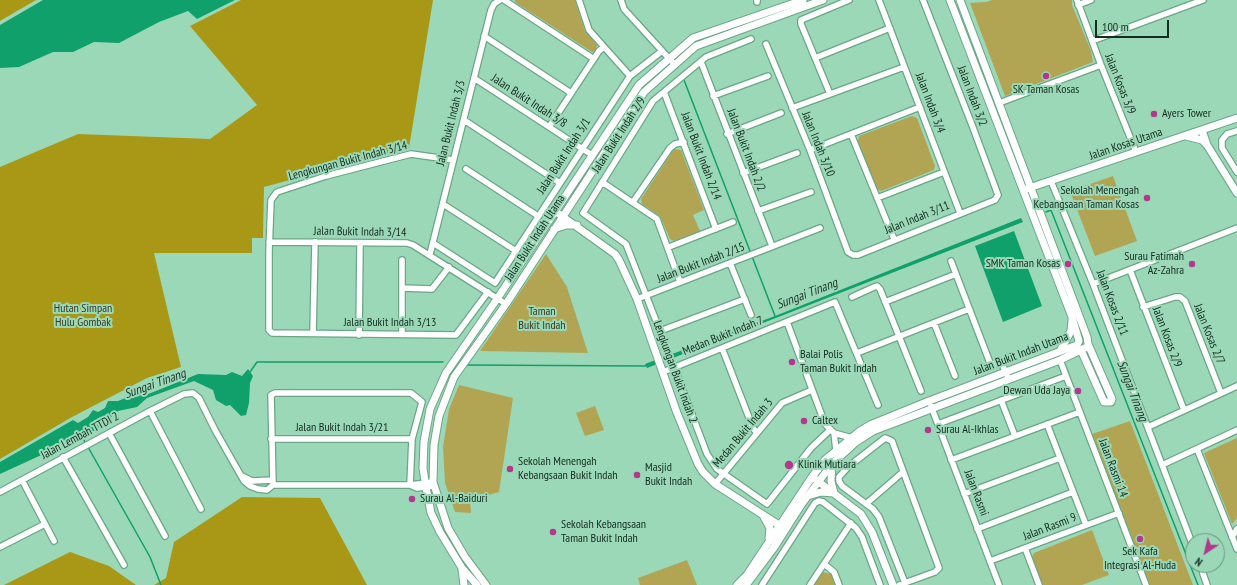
<!DOCTYPE html>
<html>
<head>
<meta charset="utf-8">
<style>
  body { margin:0 }
  #map { position:relative; width:1237px; height:585px; overflow:hidden; background:#9bd8b7; font-family:"PT Sans Narrow",sans-serif }
  canvas { display:block }
  .north { position:absolute; left:1185px; top:533px; width:40px; height:40px; box-sizing:border-box; background:#9bd8b7; border:1px solid #65947b; border-radius:50%; rotate:215deg; font-size:11px; font-weight:700; line-height:16px; text-align:center; color:#142d21 }
  .north::after { content:''; display:block; margin:auto; width:14px; height:18px; background:#b0398e; clip-path:polygon(50% 0,100% 100%,50% 72%,0 100%) }
  .scale { position:absolute; left:1095px; top:20px; width:74px; height:18px; box-sizing:border-box; border:2px solid #142d21; border-top:0; padding-left:5px; font-size:12px; line-height:14px; white-space:nowrap; color:#142d21; -webkit-text-stroke:3px #9bd8b7; paint-order:stroke }
</style>
</head>
<body>
<div id="map">
<canvas width="1237" height="585"></canvas>
<div class="north">N</div>
<div class="scale">100 m</div>
</div>
<script>
const ctx = document.querySelector('canvas').getContext('2d');
ctx.lineJoin = 'round';
function fill(path, color) { ctx.fillStyle = color; ctx.fill(path, 'evenodd'); }
const shape = rows => new Path2D(rows.map(r => 'M' + r).join(''));
function trace(path, color, width, dash) { ctx.strokeStyle = color; ctx.lineWidth = width; ctx.lineCap = dash ? 'butt' : 'round'; ctx.setLineDash(dash || []); ctx.stroke(path); }
function drawText(font, color, halo, rows, align = 'center') {
  ctx.font = font + ' "PT Sans Narrow",sans-serif'; ctx.lineWidth = 4; ctx.setLineDash([]); ctx.textBaseline = 'middle'; ctx.strokeStyle = halo; ctx.fillStyle = color; for (const [text, x, y, turn = 0] of rows) {
    ctx.save(); ctx.translate(x, y); ctx.rotate((+turn || 0) * Math.PI / 180); ctx.textAlign = isNaN(turn) ? turn : align; if (halo) ctx.strokeText(text, 0, 0); ctx.fillText(text, 0, 0); ctx.restore();
  }
}
fill(shape([
  [515,0,575,0,585,31,597,44,596,51,592,52,515,2],
  [992,0,1072,0,1072,5,1091,51,1093,62,1005,96,970,3,986,2],
  [912,116,917,118,935,166,934,170,881,191,876,189,858,141,859,136],
  [674,149,681,150,704,210,693,215,700,231,674,241,670,239,660,216,642,204,641,199],
  [1113,176,1137,241,1095,256,1070,191],
  [546,254,567,287,588,353,480,351],
  [459,385,513,398,499,492,470,500,471,513,455,512,445,483,443,447,449,409],
  [595,406,604,430,585,436,576,413],
  [1130,421,1193,585,1150,585,1092,434],
  [1237,438,1237,518,1232,524,1204,453],
  [1092,530,1109,575,1082,585,1043,585,1032,557,1034,553],
  [687,560,697,585,640,585,638,578],
  [822,572,831,574,835,585,813,585]
]), '#b1a553');
fill(shape([
  [0,0,36,0,0,21],
  [241,0,433,0,409,148,264,187,263,238,252,238,252,253,154,253,181,367,147,378,72,417,0,459,0,167,78,134,210,139,257,105,190,26],
  [242,497,320,498,367,585,154,585,166,578,174,542],
  [70,552,109,566,136,585,4,585]
]), '#a99816');
fill(shape([
  [43,0,235,0,197,19,188,11,159,22,119,43,94,42,73,52,53,52,19,67,0,68,0,25],
  [1021,218,1023,222,647,368,645,364,775,316],
  [1014,231,1042,306,1003,322,975,246],
  [248,369,253,376,250,383,249,403,246,415,241,416,230,405,226,406,216,400,213,390,194,381,147,398,137,407,118,411,96,430,60,442,50,451,0,474,0,462,73,420,78,423,88,417,93,410,98,412,105,408,108,401,118,401,138,393,146,395,198,374,226,375,232,372,242,376]
]), '#10a06c');
trace(shape([
  [684,80,775,316],
  [1046,212,1051,210,1198,585],
  [465,365,646,366],
  [250,372,257,362,443,362],
  [81,435,86,444],
  [88,447,150,557,161,585]
]), '#10a06c', 1.5);
const minor = shape([
  [504,0,594,59],
  [579,0,589,30,630,76],
  [621,0,624,9,675,65],
  [757,0,757,2],
  [879,0,960,213],
  [1077,0,1101,65,1136,152],
  [1078,5,1091,0],
  [484,36,571,93],
  [1092,41,1203,0],
  [766,44,810,150,848,252,853,255,858,255,995,200,998,195,972,125,923,0],
  [815,58,890,28],
  [701,62,772,246],
  [474,78,592,155],
  [664,92,716,229],
  [830,94,801,24,801,20,849,0],
  [713,96,768,76],
  [999,103,1101,65],
  [792,108,904,67],
  [464,120,560,183],
  [549,127,599,51,604,47],
  [1237,131,1227,134,1222,140,1222,148,1237,172],
  [727,134,781,113],
  [851,134,894,239],
  [810,150,920,107],
  [453,160,411,154,326,176,277,192,271,200,269,251,269,330,272,333,456,335,488,292],
  [466,169,538,216],
  [743,173,797,153],
  [1051,181,1093,284,1193,546],
  [602,182,657,219,680,282],
  [877,198,944,172],
  [633,202,670,148,675,144,684,142],
  [443,204,516,251],
  [758,211,811,192],
  [269,242,407,243,413,245,506,304],
  [433,243,495,283,630,76,662,51],
  [669,247,733,222],
  [430,254,491,10,494,4,500,0],
  [951,261,990,363,994,364,1001,362,1007,375],
  [730,263,751,315],
  [1130,270,1184,410],
  [1093,284,1237,228],
  [402,288,432,289,449,267],
  [852,297,874,287,877,286,880,289,921,391],
  [637,299,820,228],
  [745,299,660,331,626,244,583,213,653,101,706,57,751,39],
  [885,302,956,274],
  [1143,307,1175,297,1180,297,1185,301,1221,393],
  [787,322,825,424,834,433,852,438],
  [934,323,955,376],
  [313,333,315,242],
  [359,335,360,244],
  [402,335,402,260],
  [722,348,753,428,757,433],
  [857,353,969,309],
  [1060,360,1146,585],
  [674,367,707,454,717,469,767,504,811,448,830,430],
  [663,372,835,302,878,405],
  [1001,400,1015,436],
  [931,406,999,585],
  [150,411,201,509],
  [938,424,1066,376],
  [1047,424,1086,525],
  [1148,427,1237,386],
  [109,433,165,536],
  [834,433,836,450],
  [271,439,412,439],
  [1197,449,1237,549],
  [63,457,124,565],
  [951,460,1080,412],
  [1162,465,1237,430],
  [242,476,252,481,273,480],
  [22,480,54,541],
  [715,484,782,403,812,390],
  [273,485,271,395,275,393,411,393,422,402,412,439,410,485],
  [273,485,410,485,433,482],
  [410,485,417,488,434,486],
  [0,492,150,411,184,394,193,393,199,398,215,430,244,481,250,486,258,489,267,490,273,485],
  [964,494,1060,458],
  [867,503,903,472],
  [977,529,1073,492],
  [1232,537,1237,529],
  [0,547,45,524],
  [1025,548,1039,585],
  [990,561,1119,513],
  [824,564,834,572,839,585],
  [1200,565,1207,585],
  [762,585,815,503,819,501,823,502,856,528,862,537,880,585],
  [810,585,851,523],
  [899,585,935,572,939,568,892,441,885,438,848,467,839,477,839,481,842,486,873,509,879,517,905,583]
]);
const tertiary = shape([
  [960,0,1087,337,1088,344,1112,399,1111,402,1104,402,1081,350],
  [1202,130,1207,145,1237,193],
  [1186,136,1202,140,1207,145],
  [1026,189,1237,118],
  [559,214,615,254,619,260,637,299,677,413,698,464,703,472,715,484,782,527],
  [554,229,566,225,577,225],
  [1060,351,1071,331,1072,320],
  [832,464,831,481,834,493],
  [815,479,861,514,872,532,893,585],
  [808,496,821,492,834,493],
  [764,517,770,528,769,538],
  [462,569,464,585],
  [477,585,462,568,440,532,431,513,426,487,423,468,424,442,430,409,446,373,497,299,639,85,693,38,803,0],
  [486,585,465,557,448,528,433,482,434,445,439,416,454,377,506,304,644,92,696,46,823,0],
  [737,585,747,575,812,477,825,460,860,431,870,425,929,401,1077,345,1079,341,1072,317,950,0],
  [746,585,773,549,801,505,832,464,856,442,873,431,1060,360,1085,348]
]);
trace(minor, '#6ba687', 8);
trace(tertiary, '#6ba687', 9);
trace(minor, '#fff', 5.5);
trace(tertiary, '#fff', 7);
for (const [x, y, r, color] of [
  [1046,76,4,"#b0398e"],
  [1154,114,4,"#b0398e"],
  [1147,198,4,"#b0398e"],
  [1068,264,4,"#b0398e"],
  [1192,264,4,"#b0398e"],
  [792,362,4,"#b0398e"],
  [1078,391,4,"#b0398e"],
  [804,421,4,"#b0398e"],
  [928,430,4,"#b0398e"],
  [789,465,5,"#b0398e"],
  [510,469,4,"#b0398e"],
  [637,475,4,"#b0398e"],
  [412,499,4,"#b0398e"],
  [553,532,4,"#b0398e"],
  [1140,539,4,"#b0398e"]
]) { const dot = new Path2D(); dot.arc(x, y, r, 0, 2 * Math.PI); ctx.fillStyle = color; ctx.fill(dot); trace(dot, '#9bd8b7', 1.5); }
drawText('12px', '#142d21', '#9bd8b7', [
  ["Jalan Kosas 3/9",1120,84,68],
  ["Jalan Indah 3/2",972,96,69],
  ["Jalan Bukit Indah 3/8",529,101,33],
  ["Jalan Indah 3/4",930,103,69],
  ["Jalan Bukit Indah 3/3",451,123,-76],
  ["Jalan Bukit Indah 2/9",619,135,-57],
  ["Jalan Indah 3/10",818,144,68],
  ["Jalan Kosas Utama",1126,144,-19],
  ["Jalan Bukit Indah 2/2",746,150,69],
  ["Jalan Bukit Indah 3/1",564,156,-57],
  ["Jalan Bukit Indah 2/14",701,156,69],
  ["Lengkungan Bukit Indah 3/14",348,161,-15],
  ["Jalan Indah 3/11",917,218,-22],
  ["Jalan Bukit Indah 3/14",360,232,1],
  ["Jalan Bukit Indah Utama",535,238,-57],
  ["Jalan Bukit Indah 2/15",701,263,-21],
  ["Jalan Kosas 2/11",1112,303,69],
  ["Jalan Bukit Indah 3/13",390,323],
  ["Jalan Kosas 2/7",1209,334,68],
  ["Medan Bukit Indah 7",723,336,-22],
  ["Jalan Kosas 2/9",1167,337,69],
  ["Jalan Bukit Indah Utama",1021,354,-21],
  ["Lengkungan Bukit Indah 2",675,372,70],
  ["Jalan Bukit Indah 3/21",342,428],
  ["Medan Bukit Indah 3",743,433,-50],
  ["Jalan Lembah TTDI 2",80,436,-28],
  ["Jalan Rasmi 14",1113,468,69],
  ["Jalan Rasmi",976,493,69],
  ["Jalan Rasmi 9",1050,527,-21]
]);
drawText('12px', '#142d21', '#9bd8b7', [
  ["SK Taman Kosas",1046,90,"center"],
  ["Ayers Tower",1162,114],
  ["Sekolah Menengah",1139,191,"right"],
  ["Kebangsaan Taman Kosas",1139,205,"right"],
  ["Surau Fatimah",1184,257,"right"],
  ["Az-Zahra",1184,271,"right"],
  ["SMK Taman Kosas",1060,264,"right"],
  ["Balai Polis",800,355],
  ["Taman Bukit Indah",800,369],
  ["Dewan Uda Jaya",1070,391,"right"],
  ["Caltex",812,421],
  ["Surau Al-Ikhlas",936,430],
  ["Sekolah Menengah",518,462],
  ["Kebangsaan Bukit Indah",518,476],
  ["Klinik Mutiara",798,465],
  ["Masjid",645,468],
  ["Bukit Indah",645,482],
  ["Surau Al-Baiduri",420,499],
  ["Sekolah Kebangsaan",561,525],
  ["Taman Bukit Indah",561,539],
  ["Sek Kafa",1140,552,"center"],
  ["Integrasi Al-Huda",1140,566,"center"]
], 'left');
drawText('12px', '#3d3920', '#9bd8b7', [
  ["Hutan Simpan",83,309],
  ["Hulu Gombak",83,323],
  ["Taman",542,312],
  ["Bukit Indah",542,326]
]);
drawText('italic 13px', '#213b2e', '#9bd8b7', [
  ["Sungai Tinang",807,294,-21],
  ["Sungai Tinang",155,384,-20],
  ["Sungai Tinang",1132,391,69]
]);
</script>
</body>
</html>
